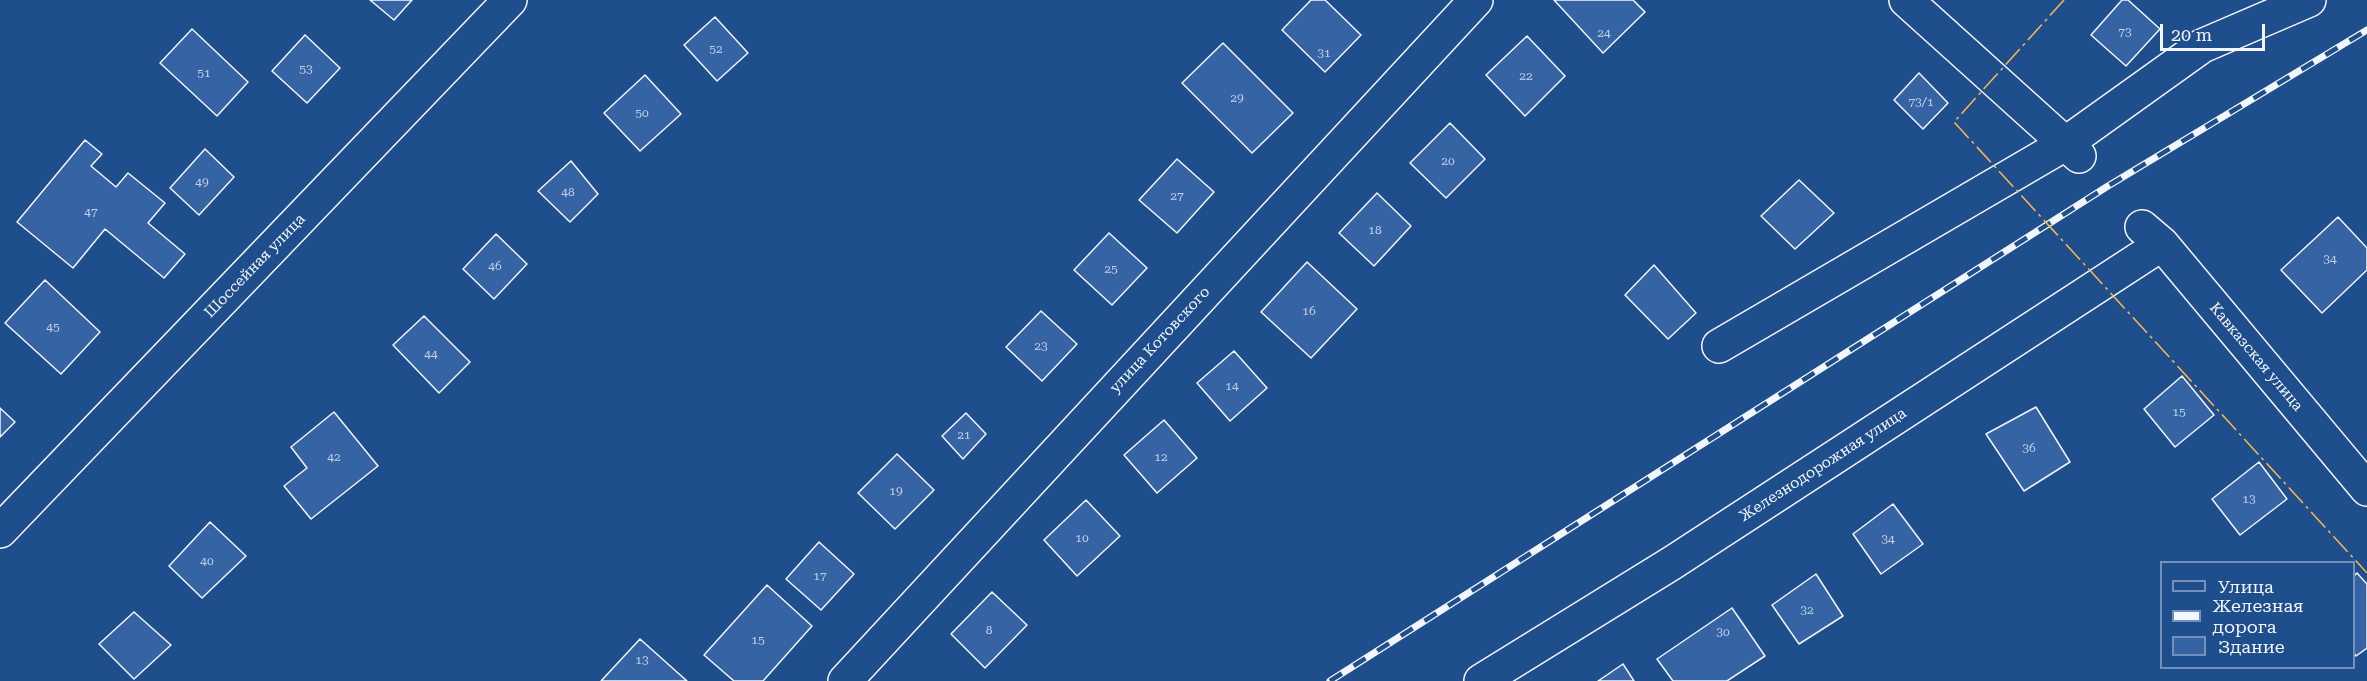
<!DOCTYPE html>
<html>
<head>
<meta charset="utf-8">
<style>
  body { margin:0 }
  #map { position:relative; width:2367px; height:681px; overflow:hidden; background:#1f4e8c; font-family:"Roboto Serif",serif }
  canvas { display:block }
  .legend { position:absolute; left:2160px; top:561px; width:195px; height:108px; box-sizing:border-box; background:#1f4e8c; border:2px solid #7391ba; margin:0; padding:8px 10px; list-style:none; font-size:18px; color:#f2f6ff }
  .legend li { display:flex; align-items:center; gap:12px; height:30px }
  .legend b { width:30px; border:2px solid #7391ba }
  .scale { position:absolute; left:2160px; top:24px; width:105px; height:27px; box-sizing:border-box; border:3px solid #f2f6ff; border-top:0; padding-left:8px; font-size:18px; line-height:21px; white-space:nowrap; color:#f2f6ff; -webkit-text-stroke:4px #1f4e8c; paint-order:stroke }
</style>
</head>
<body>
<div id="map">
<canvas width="2367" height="681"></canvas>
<ul class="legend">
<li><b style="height:8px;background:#1f4e8c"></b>Улица</li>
<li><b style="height:8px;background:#f2f6ff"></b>Железная дорога</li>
<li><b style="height:16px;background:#3563a3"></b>Здание</li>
</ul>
<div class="scale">20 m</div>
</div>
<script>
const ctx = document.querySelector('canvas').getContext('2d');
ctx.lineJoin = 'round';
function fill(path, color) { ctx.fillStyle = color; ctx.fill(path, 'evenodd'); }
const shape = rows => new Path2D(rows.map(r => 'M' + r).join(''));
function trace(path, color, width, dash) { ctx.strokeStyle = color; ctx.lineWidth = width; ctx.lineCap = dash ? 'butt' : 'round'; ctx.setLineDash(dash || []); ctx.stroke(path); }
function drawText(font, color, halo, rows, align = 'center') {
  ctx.font = font + ' "Roboto Serif",serif'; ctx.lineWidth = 4.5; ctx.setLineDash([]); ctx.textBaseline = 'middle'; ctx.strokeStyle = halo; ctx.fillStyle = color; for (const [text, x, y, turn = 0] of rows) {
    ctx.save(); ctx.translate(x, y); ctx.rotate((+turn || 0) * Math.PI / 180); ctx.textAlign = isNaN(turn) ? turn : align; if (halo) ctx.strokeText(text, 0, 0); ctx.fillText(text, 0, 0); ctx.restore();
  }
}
const building = shape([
  [370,0,412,0,394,20,370,0],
  [1311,0,1325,0,1361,35,1325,72,1282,30,1311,0],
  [1554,0,1633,0,1645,12,1603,53,1554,0],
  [2122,0,2128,0,2160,29,2126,66,2091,35,2122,0],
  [715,17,748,53,717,81,684,45,715,17],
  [192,29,248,82,217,116,160,63,192,29],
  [305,35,340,68,307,103,272,71,305,35],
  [1527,36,1565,76,1525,116,1486,75,1527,36],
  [1223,43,1293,113,1252,153,1182,83,1223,43],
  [1919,73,1948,103,1923,129,1894,100,1919,73],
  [645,75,681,114,640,151,604,113,645,75],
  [1450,123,1485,159,1446,198,1410,163,1450,123],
  [85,140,102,154,91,166,116,187,128,173,165,203,148,223,185,254,164,278,105,229,73,268,17,222,85,140],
  [205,149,234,177,199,215,170,188,205,149],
  [1177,159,1214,192,1177,233,1139,200,1177,159],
  [571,161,598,194,570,222,538,191,571,161],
  [1799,180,1834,213,1795,249,1761,216,1799,180],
  [1377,193,1411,226,1374,266,1339,233,1377,193],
  [2338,217,2367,248,2367,270,2322,313,2281,270,2338,217],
  [1109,233,1147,268,1112,305,1074,270,1109,233],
  [496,234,527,264,494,299,463,269,496,234],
  [1307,262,1357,309,1311,358,1261,312,1307,262],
  [1654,265,1696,313,1668,339,1625,295,1654,265],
  [45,280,100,332,61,374,5,323,45,280],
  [1041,311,1077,344,1042,381,1006,347,1041,311],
  [424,316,470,362,439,393,393,345,424,316],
  [1234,351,1267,388,1230,421,1197,383,1234,351],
  [2182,376,2214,415,2175,447,2144,409,2182,376],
  [2036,407,2070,462,2024,491,1986,434,2036,407],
  [0,408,15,422,0,437,0,408],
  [334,412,378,466,311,519,284,486,307,468,291,447,334,412],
  [966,413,986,434,963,459,942,436,966,413],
  [1164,420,1197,458,1157,493,1124,455,1164,420],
  [897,454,934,490,895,529,858,493,897,454],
  [2259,462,2287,499,2240,535,2212,499,2259,462],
  [1086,500,1120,536,1077,576,1044,540,1086,500],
  [1893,504,1923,544,1881,574,1853,534,1893,504],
  [210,522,246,556,202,598,169,566,210,522],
  [819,542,854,574,821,610,786,579,819,542],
  [2357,573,2367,584,2367,648,2356,656,2354,653,2354,576,2357,573],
  [1816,574,1843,616,1799,644,1772,605,1816,574],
  [767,585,812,626,763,681,734,681,704,655,767,585],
  [992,592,1027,625,985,668,951,634,992,592],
  [1732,608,1765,656,1727,681,1673,681,1657,659,1732,608],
  [134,612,171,645,134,679,99,644,134,612],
  [640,639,687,681,601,681,640,639],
  [1623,664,1634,681,1598,681,1623,664]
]);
fill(building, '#3563a3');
trace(building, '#f2f6ff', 1.5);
const minor = shape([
  [1906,0,2079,156],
  [2142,227,2162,244,2367,489],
  [1719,346,2065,144,2202,46,2309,0],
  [845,681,1476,0],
  [1481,681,1672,563,2162,244]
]);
const major = shape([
  [0,531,510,0]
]);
trace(minor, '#f2f6ff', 36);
trace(major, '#f2f6ff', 36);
trace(minor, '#1f4e8c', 33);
trace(major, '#1f4e8c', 33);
const rail = shape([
  [1330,681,2108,186,2367,30]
]);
trace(rail, '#f2f6ff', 7);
trace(rail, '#1f4e8c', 4.5, [14]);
trace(shape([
  [2064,0,1954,122,2367,573]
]), '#ffb74d', 1.5, [21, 4.5, 3, 4.5]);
drawText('12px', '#c3d1e8', null, [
  ["73",2125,32],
  ["24",1604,33],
  ["52",716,49],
  ["31",1324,53],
  ["53",306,69],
  ["51",204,73],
  ["22",1526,76],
  ["29",1237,98],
  ["73/1",1921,102],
  ["50",642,113],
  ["20",1448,161],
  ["49",202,182],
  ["48",568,192],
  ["27",1177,196],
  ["47",91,212],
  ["18",1375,230],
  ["34",2330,259],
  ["46",495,266],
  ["25",1111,269],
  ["16",1309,311],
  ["45",53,327],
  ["23",1041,346],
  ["44",431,354],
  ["14",1232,386],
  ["15",2179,412],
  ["21",964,435],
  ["36",2029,448],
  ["42",334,457],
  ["12",1161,457],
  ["19",896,491],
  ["13",2249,499],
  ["10",1082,538],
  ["34",1888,539],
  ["40",207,561],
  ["17",820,576],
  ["32",1807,610],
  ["8",989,630],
  ["30",1723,632],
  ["15",758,640],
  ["13",642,660]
]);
drawText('15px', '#f2f6ff', '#1f4e8c', [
  ["Шоссейная улица",255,266,-46],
  ["улица Котовского",1160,340,-47],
  ["Кавказская улица",2256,357,50],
  ["Железнодорожная улица",1823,465,-33]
]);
</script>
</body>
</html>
